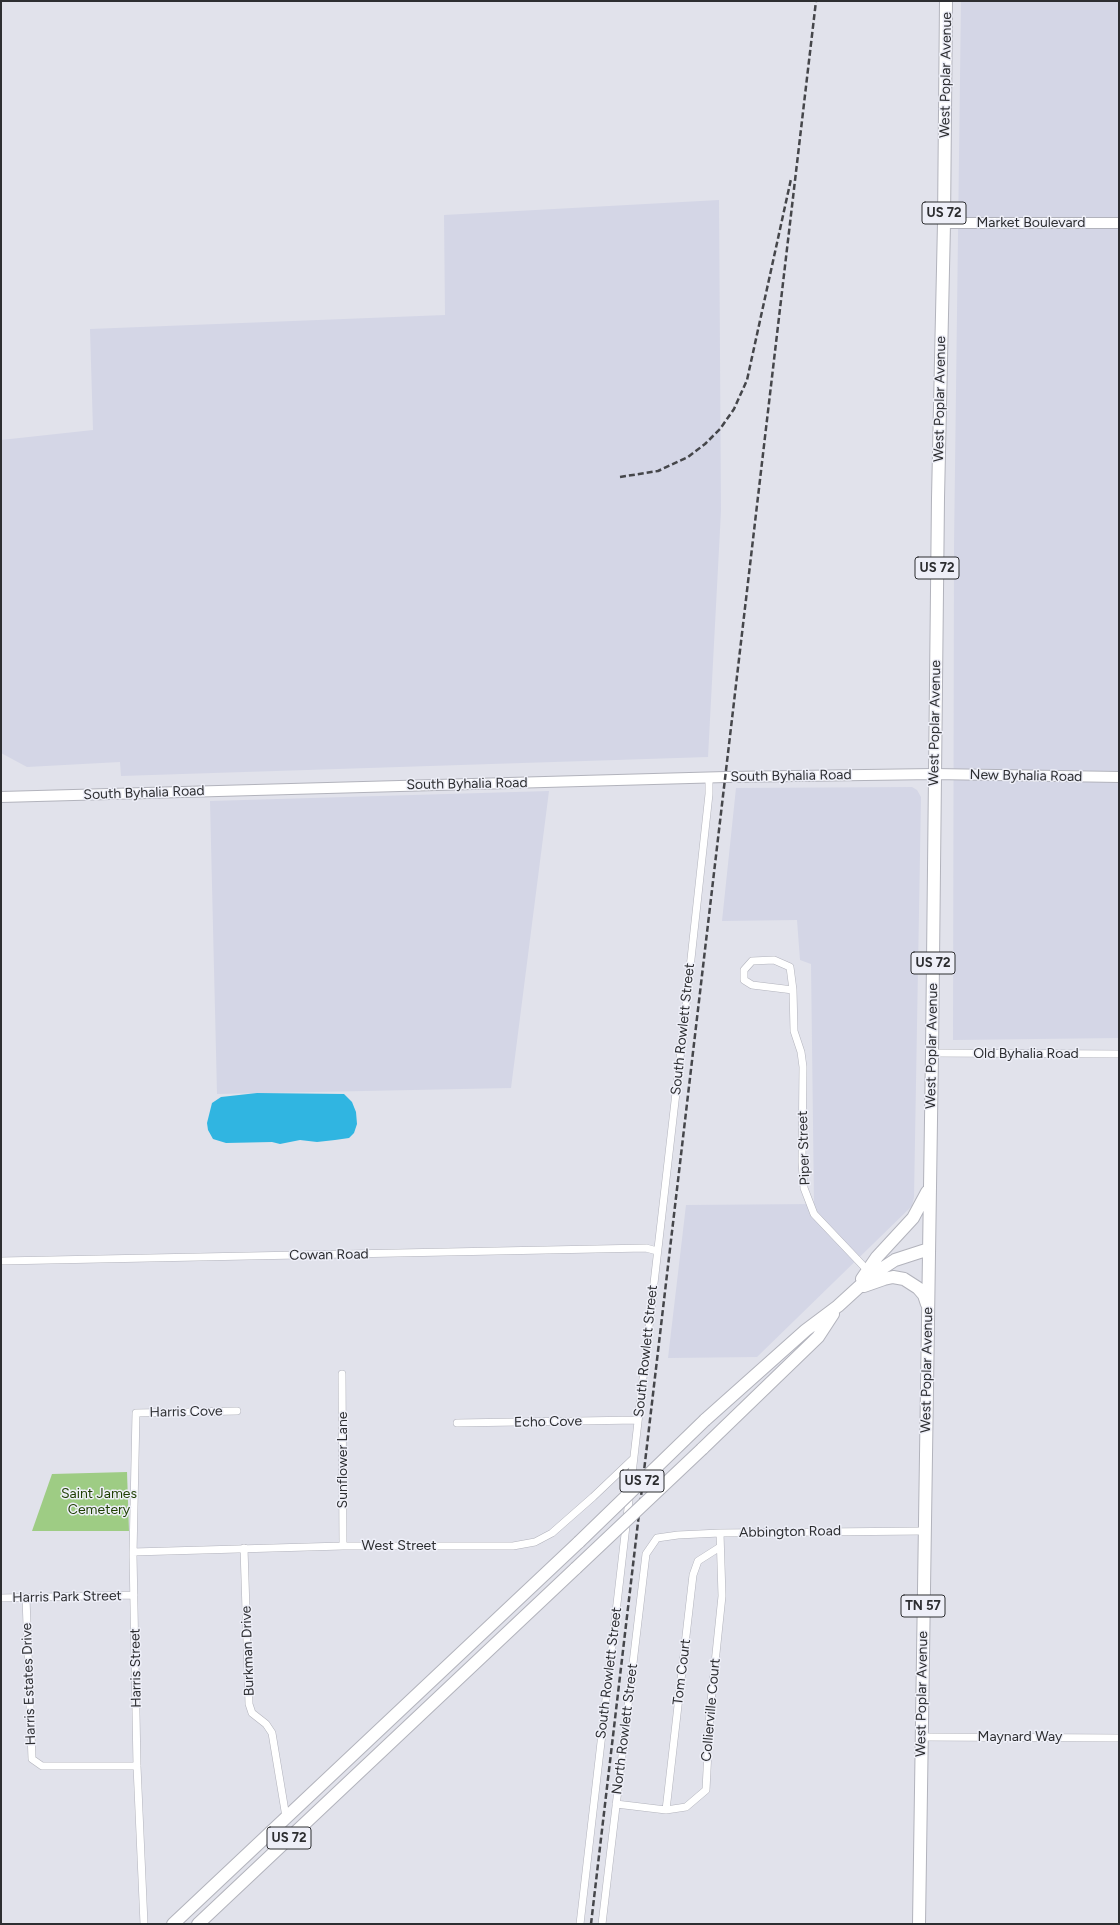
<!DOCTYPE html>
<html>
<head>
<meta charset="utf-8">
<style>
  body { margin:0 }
  #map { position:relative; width:1120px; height:1925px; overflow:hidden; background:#e1e2eb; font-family:Figtree,sans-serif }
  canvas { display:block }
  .frame { position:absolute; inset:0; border:2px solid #2d2e31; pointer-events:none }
</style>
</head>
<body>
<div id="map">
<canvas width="1120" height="1925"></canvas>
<div class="frame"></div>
</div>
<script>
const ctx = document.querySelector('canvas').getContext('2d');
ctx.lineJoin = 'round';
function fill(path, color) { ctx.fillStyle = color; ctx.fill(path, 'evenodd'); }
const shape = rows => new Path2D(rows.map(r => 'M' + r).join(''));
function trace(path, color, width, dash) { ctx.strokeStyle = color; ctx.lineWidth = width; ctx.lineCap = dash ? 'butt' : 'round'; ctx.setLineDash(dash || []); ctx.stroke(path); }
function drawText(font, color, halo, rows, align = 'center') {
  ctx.font = font + ' Figtree,sans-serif'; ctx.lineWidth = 3; ctx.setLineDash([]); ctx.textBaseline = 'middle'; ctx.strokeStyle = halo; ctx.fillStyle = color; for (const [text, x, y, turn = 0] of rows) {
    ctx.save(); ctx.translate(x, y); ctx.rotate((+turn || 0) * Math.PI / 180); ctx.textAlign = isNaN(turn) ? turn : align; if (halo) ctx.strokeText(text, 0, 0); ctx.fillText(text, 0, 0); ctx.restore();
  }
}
fill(shape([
  [961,1,1119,1,1119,1038,953,1040,954,546],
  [719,200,721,511,708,757,121,776,120,762,27,767,1,753,1,440,93,430,90,329,445,315,444,215],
  [912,787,917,790,921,797,914,1197,912,1206,757,1357,668,1358,686,1205,814,1204,811,964,800,960,797,920,722,921,736,788],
  [549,791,511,1088,217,1094,210,801]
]), '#d4d6e6');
fill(shape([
  [127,1472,129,1531,32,1531,52,1474]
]), '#9ecc84');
fill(shape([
  [257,1093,344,1094,352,1102,356,1112,357,1124,354,1133,349,1138,335,1140,317,1142,300,1140,280,1144,272,1142,226,1143,213,1139,208,1130,207,1123,212,1103,221,1097]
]), '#30b5e1');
const street = shape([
  [793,990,752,985,744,980,744,970,752,961,774,960,790,967,793,990,794,1031,801,1052,803,1067,802,1162,804,1188,814,1214,870,1273],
  [932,1053,1119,1054],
  [1,1261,646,1248,657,1251],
  [342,1374,343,1546],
  [457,1423,638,1420],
  [244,1548,249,1704,252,1713,266,1724,272,1733,286,1817],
  [133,1552,343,1546,513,1546,535,1542,552,1533,593,1497,633,1459],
  [1,1598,134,1595],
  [26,1598,32,1759,42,1766,137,1766],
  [921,1737,1119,1738],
  [616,1804,666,1810,686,1807,706,1790,710,1711,722,1596,720,1533],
  [666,1810,693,1575,698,1561,720,1547],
  [144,1924,137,1766,133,1554,136,1413,237,1411],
  [580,1924,683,1032,709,794,709,778],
  [602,1924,646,1554,657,1538,678,1535,720,1533,924,1531]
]);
const secondary = shape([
  [944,223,1119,223],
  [1,797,726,777,934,774,1119,777]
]);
const primary = shape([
  [862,1279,877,1257,913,1218,927,1192],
  [864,1286,884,1279,893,1277,904,1279,918,1288,924,1295,927,1304],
  [705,1420,806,1330,838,1306,872,1275,895,1260,929,1249],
  [702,1449,818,1337,833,1314],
  [173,1924,579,1542],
  [198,1924,576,1568],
  [919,1924,932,1053,938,498,944,223,946,1]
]);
trace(street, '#b2b3bc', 8);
trace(secondary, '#b2b3bc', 12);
trace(primary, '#b2b3bc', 14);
trace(street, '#fff', 7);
trace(secondary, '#fff', 10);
trace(primary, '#fff', 12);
trace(shape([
  [620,477,658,471,688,457,705,444,720,429,734,409,747,380,791,179],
  [591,1924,816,1]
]), '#45464a', 2.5, [6, 3]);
const primaryBridge = shape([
  [579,1542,705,1420],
  [576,1568,702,1449]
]);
trace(primaryBridge, '#b2b3bc', 14, []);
trace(primaryBridge, '#fff', 12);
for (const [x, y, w] of [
  [944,213,44],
  [937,568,44],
  [933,963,44],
  [642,1481,44],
  [923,1606,44],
  [289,1838,44]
]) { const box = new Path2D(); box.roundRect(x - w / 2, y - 11, w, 22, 3); ctx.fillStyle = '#eeeff8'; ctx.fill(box); trace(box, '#2d2e31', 1); }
drawText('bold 13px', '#2d2e31', null, [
  ["US 72",944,213],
  ["US 72",937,568],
  ["US 72",933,963],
  ["US 72",642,1481],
  ["TN 57",923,1606],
  ["US 72",289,1838]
]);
drawText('14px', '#2d2e31', '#eeeff8', [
  ["West Poplar Avenue",946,75,-89],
  ["Market Boulevard",1031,223],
  ["West Poplar Avenue",940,399,-89],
  ["West Poplar Avenue",935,723,-89],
  ["South Byhalia Road",791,776,-1],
  ["New Byhalia Road",1026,776,1],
  ["South Byhalia Road",467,784,-1],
  ["South Byhalia Road",144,793,-2],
  ["South Rowlett Street",683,1029,-84],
  ["West Poplar Avenue",932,1046,-89],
  ["Old Byhalia Road",1026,1054],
  ["Piper Street",804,1148,-92],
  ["Cowan Road",329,1255,-1],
  ["South Rowlett Street",646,1351,-84],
  ["West Poplar Avenue",927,1370,-89],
  ["Harris Cove",186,1412,-1],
  ["Echo Cove",548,1422,-1],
  ["Sunflower Lane",343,1460,-90],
  ["Abbington Road",790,1532,-1],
  ["West Street",399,1546],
  ["Harris Park Street",67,1597,-1],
  ["Burkman Drive",248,1651,-92],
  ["Harris Street",136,1668,-91],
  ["Tom Court",682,1672,-83],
  ["South Rowlett Street",609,1673,-83],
  ["Harris Estates Drive",29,1684,-92],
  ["West Poplar Avenue",922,1694,-89],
  ["Collierville Court",711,1710,-85],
  ["North Rowlett Street",625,1729,-83],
  ["Maynard Way",1020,1737]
]);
drawText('14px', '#1d3e01', '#eeeff8', [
  ["Saint James",99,1494],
  ["Cemetery",99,1510]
]);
</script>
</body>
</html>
